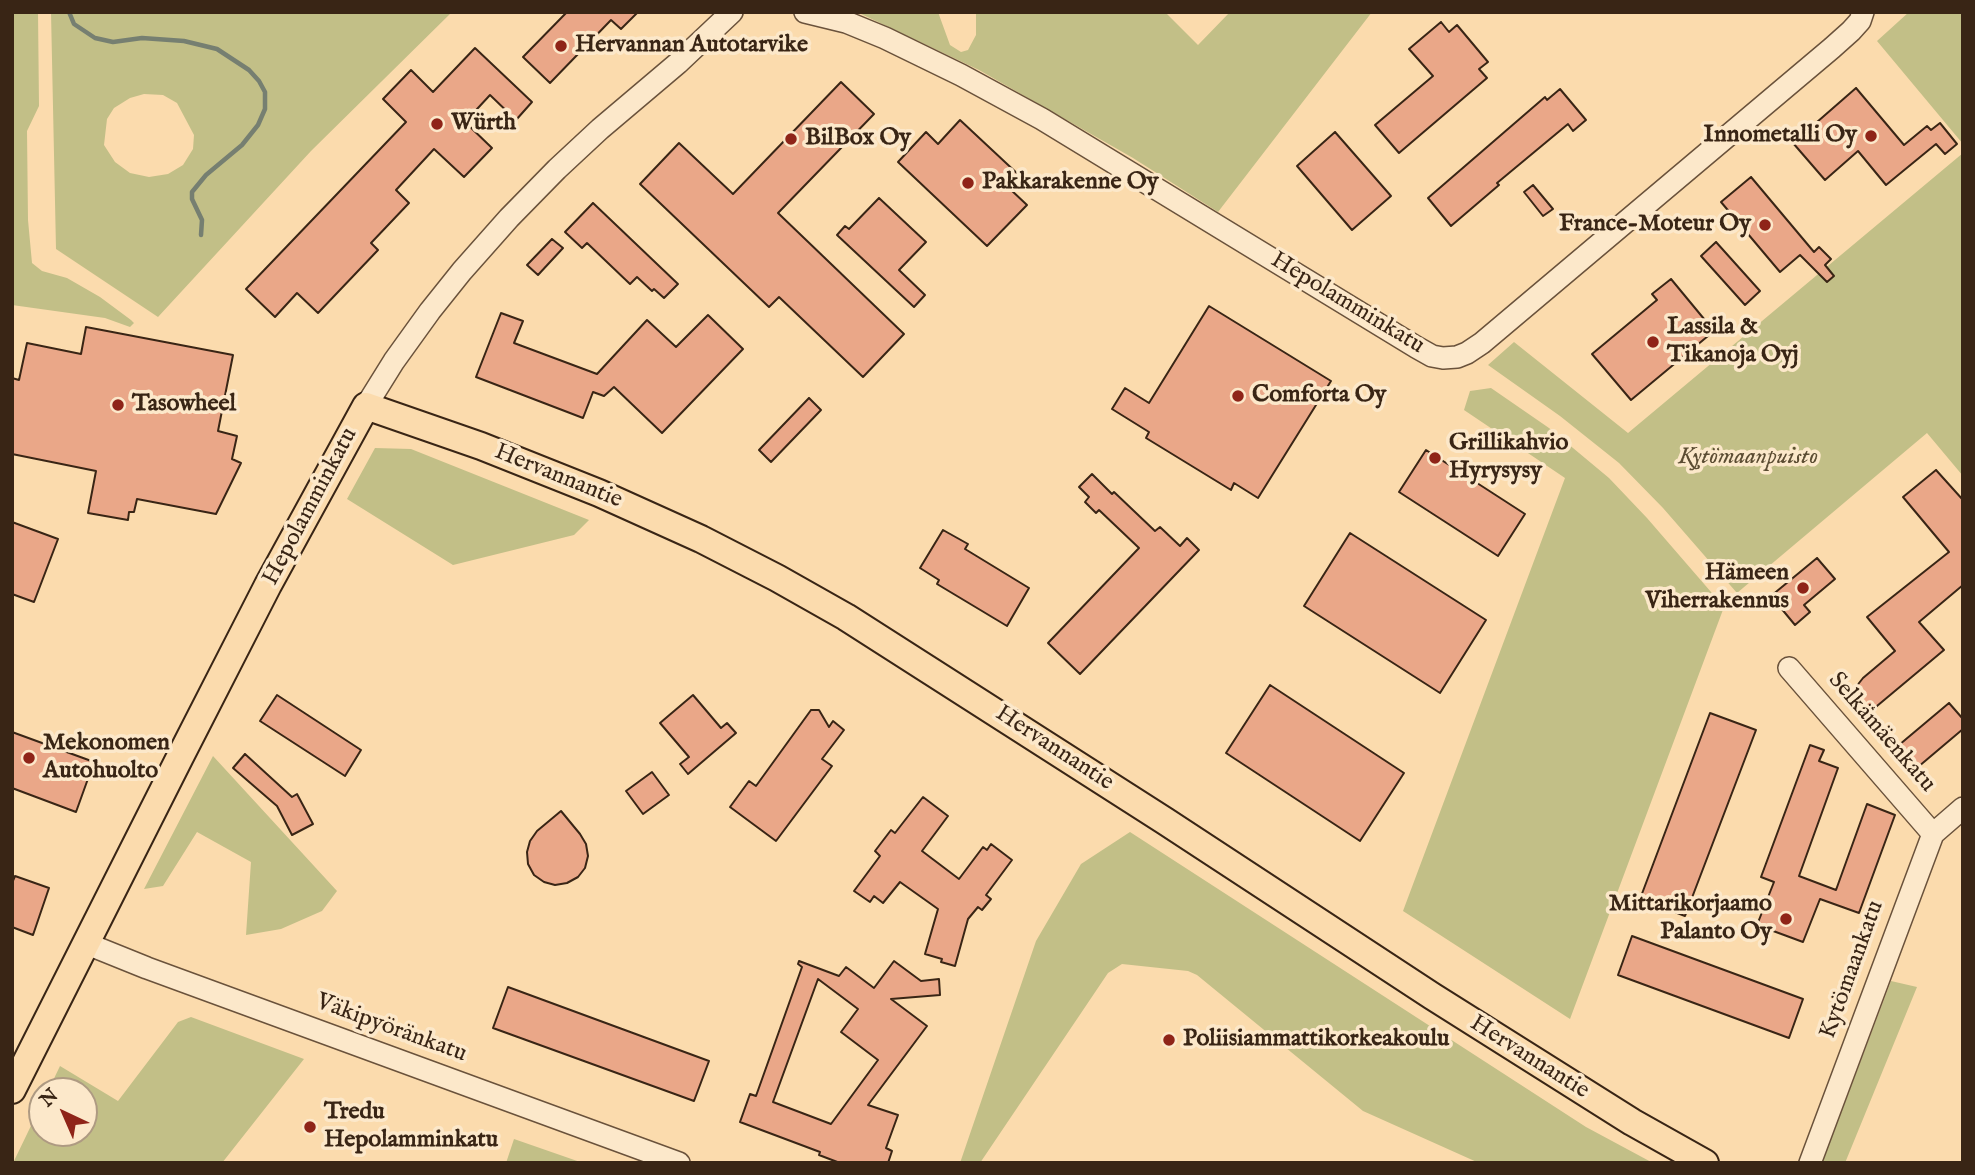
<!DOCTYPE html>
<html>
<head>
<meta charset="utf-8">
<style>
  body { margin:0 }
  #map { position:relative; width:1975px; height:1175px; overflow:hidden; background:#fbdbad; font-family:"IM FELL English",serif }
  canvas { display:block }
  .frame { position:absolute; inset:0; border:14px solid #392515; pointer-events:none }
  .north { position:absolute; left:28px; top:1077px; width:70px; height:70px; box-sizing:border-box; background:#fce8ca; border:2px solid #ae9a82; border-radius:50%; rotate:316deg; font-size:19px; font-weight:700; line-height:28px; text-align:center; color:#392515 }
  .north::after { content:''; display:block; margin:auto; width:24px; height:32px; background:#8f2418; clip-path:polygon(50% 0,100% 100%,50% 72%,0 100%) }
</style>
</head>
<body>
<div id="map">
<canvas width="1975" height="1175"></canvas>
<div class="frame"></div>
<div class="north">N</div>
</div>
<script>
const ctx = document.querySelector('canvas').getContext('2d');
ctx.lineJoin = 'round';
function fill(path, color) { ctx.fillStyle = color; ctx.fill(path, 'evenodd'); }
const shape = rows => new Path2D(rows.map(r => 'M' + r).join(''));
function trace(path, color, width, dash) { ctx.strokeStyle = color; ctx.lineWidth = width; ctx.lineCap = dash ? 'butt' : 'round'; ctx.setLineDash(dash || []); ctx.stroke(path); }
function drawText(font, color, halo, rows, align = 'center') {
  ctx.font = font + ' "IM FELL English",serif'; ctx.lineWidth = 7; ctx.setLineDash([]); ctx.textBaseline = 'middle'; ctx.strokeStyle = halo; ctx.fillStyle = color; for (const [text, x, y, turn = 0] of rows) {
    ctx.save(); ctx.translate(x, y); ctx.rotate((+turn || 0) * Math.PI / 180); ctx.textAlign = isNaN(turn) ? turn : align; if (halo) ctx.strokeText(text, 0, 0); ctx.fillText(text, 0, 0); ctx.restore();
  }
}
fill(shape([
  [12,12,38,12,39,106,27,131,28,220,32,263,42,271,67,278,100,297,131,320,134,323,130,327,105,318,12,305],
  [51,12,452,12,311,151,158,317,56,249],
  [144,94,163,95,177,103,194,135,193,149,183,165,168,174,149,177,130,173,115,162,104,145,107,119,114,108,130,98],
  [857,12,938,12,950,45,961,52,968,50,976,35,976,12,1165,12,1198,45,1230,12,1372,12,1218,212,1133,158,979,70],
  [1909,12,1963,12,1963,144,1877,41],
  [1963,153,1963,476,1927,433,1737,593,1663,508,1619,463,1560,416,1488,365,1514,342,1628,433],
  [1491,388,1549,428,1609,478,1647,518,1724,607,1570,1019,1403,911,1565,478,1464,410,1470,391],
  [375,448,411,449,589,520,574,535,453,565,347,499],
  [213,756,337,891,322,911,281,929,246,935,251,862,197,832,163,886,144,889],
  [1130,832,1586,1127,1653,1163,1479,1163,1363,1111,1197,975,1188,971,1122,964,1108,973,980,1163,960,1163,1036,941,1081,864],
  [1891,981,1917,987,1845,1163,1822,1163],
  [191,1017,304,1059,222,1163,13,1163,42,1103,42,1133,84,1133,84,1091,48,1091,60,1066,118,1101,178,1022],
  [514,1139,583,1163,506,1163]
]), '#c2bf87');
trace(shape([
  [69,12,74,24,95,38,113,42,142,38,184,41,217,49,249,70,259,81,265,92,265,109,258,125,242,145,206,175,192,192,192,199,202,220,201,235]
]), '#767f71', 4.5);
const building = shape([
  [567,12,638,12,621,29,611,20,550,83,523,57,567,12],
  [1441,22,1449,32,1457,25,1488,62,1479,69,1487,78,1399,153,1375,125,1433,76,1409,49,1441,22],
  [475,48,532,102,516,120,490,95,465,122,492,148,464,177,434,149,396,190,409,203,371,243,378,250,318,313,297,293,275,317,246,289,406,122,383,99,411,70,433,92,475,48],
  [841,82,874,114,778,213,904,334,863,377,779,297,769,307,640,184,679,143,733,194,841,82],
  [1856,88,1904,145,1927,126,1931,130,1940,123,1957,144,1945,154,1936,144,1886,185,1858,151,1825,180,1793,143,1856,88],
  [1560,89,1586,120,1573,131,1568,124,1497,183,1499,185,1451,226,1428,198,1545,97,1547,100,1560,89],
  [960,120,1021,177,1010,189,1027,205,987,246,898,162,926,132,938,144,960,120],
  [1335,132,1391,196,1352,230,1297,166,1335,132],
  [1751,177,1814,252,1819,247,1831,259,1825,265,1834,276,1827,282,1800,255,1780,272,1721,202,1751,177],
  [1533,185,1553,209,1543,216,1524,192,1533,185],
  [879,198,926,242,899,270,925,295,914,307,837,235,845,226,849,229,879,198],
  [593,203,678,284,664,298,654,289,652,291,637,277,630,284,587,243,582,248,565,232,593,203],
  [552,239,563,248,538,275,527,265,552,239],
  [1716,242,1760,291,1745,305,1701,256,1716,242],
  [1671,279,1714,331,1631,400,1592,354,1657,300,1652,294,1671,279],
  [1209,306,1331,381,1258,498,1234,483,1231,490,1146,438,1149,432,1112,409,1125,388,1149,403,1209,306],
  [501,313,523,321,514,343,597,374,647,320,676,347,708,315,743,349,662,433,614,387,604,396,593,392,583,418,476,377,501,313],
  [86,327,233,355,218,431,237,436,232,459,241,463,216,514,137,499,134,512,129,512,128,520,88,513,96,471,12,454,12,378,19,380,27,343,81,354,86,327],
  [809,398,821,410,771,462,759,450,809,398],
  [1426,450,1525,514,1498,556,1399,492,1426,450],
  [1936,470,1963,500,1963,585,1919,622,1944,650,1871,711,1859,697,1852,692,1863,678,1895,651,1867,617,1949,552,1903,497,1936,470],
  [1092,474,1112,494,1114,492,1155,531,1160,527,1180,546,1187,538,1199,550,1080,674,1048,643,1139,548,1099,510,1096,513,1085,502,1089,497,1079,487,1092,474],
  [12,522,58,539,34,602,12,594,12,522],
  [943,530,968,544,965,549,1029,588,1007,626,937,584,939,580,920,568,943,530],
  [1350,533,1486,620,1440,693,1304,606,1350,533],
  [1817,558,1835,579,1804,605,1810,612,1795,625,1771,596,1817,558],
  [1270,685,1404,773,1360,841,1226,753,1270,685],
  [277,695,361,750,345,776,260,721,277,695],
  [693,695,721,728,727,723,736,733,688,774,680,764,689,757,660,723,693,695],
  [1949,703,1963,719,1963,729,1918,767,1899,745,1949,703],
  [811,710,819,710,829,727,833,721,844,730,822,759,832,766,776,841,730,807,749,781,756,786,811,710],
  [1710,713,1756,730,1685,916,1640,899,1710,713],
  [12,732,94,762,76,812,12,788,12,732],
  [1810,745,1824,750,1819,761,1838,768,1799,876,1836,890,1867,804,1895,815,1859,913,1820,899,1803,942,1757,925,1774,882,1761,877,1810,745],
  [245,754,292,797,297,794,313,824,292,835,277,806,233,768,245,754],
  [652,772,669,795,643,814,626,791,652,772],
  [923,797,948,816,922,851,959,879,983,847,987,850,991,844,1012,860,986,895,991,899,982,910,978,907,968,919,955,966,941,962,942,959,925,954,938,909,900,882,883,903,874,896,870,902,854,891,880,856,875,851,891,830,895,833,923,797],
  [561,811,580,834,586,844,588,856,585,868,578,877,567,883,555,885,544,882,534,875,528,864,527,852,530,841,537,831,561,811],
  [15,876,49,888,33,935,12,927,12,883,15,876],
  [1632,936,1803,999,1789,1038,1618,975,1632,936],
  [799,961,839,976,846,967,874,988,894,961,921,981,939,979,940,995,891,999,927,1026,868,1105,898,1115,886,1148,892,1151,888,1163,840,1163,819,1155,820,1152,740,1122,750,1094,756,1096,802,967,798,964,799,961],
  [818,979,858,1009,841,1032,878,1060,831,1124,773,1102,818,979],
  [508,987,709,1061,694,1101,493,1028,508,987]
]);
fill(building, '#eaa788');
trace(building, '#392515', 2);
const minor = shape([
  [805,12,846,22,885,38,961,75,1042,119,1416,347,1432,356,1443,358,1457,357,1467,353,1482,343,1832,48,1851,31,1860,21,1863,12],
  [366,406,394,361,430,311,462,271,509,218,557,169,600,129,678,63,732,12],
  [1789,668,1933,834],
  [85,943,147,968,679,1163],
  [1810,1163,1933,834,1963,808]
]);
const major = shape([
  [12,1090,180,757,268,585,366,406,481,446,599,493,701,539,777,578,846,617,1165,821,1432,996,1632,1122,1705,1163]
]);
trace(minor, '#6a523b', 24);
trace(major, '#392515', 30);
trace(minor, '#fce8ca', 21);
trace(major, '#fbdbad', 26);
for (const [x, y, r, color] of [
  [561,46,7,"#8f2418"],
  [437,124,7,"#8f2418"],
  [1871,136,7,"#8f2418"],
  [791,139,7,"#8f2418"],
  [968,183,7,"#8f2418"],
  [1765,225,7,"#8f2418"],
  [1653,342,7,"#8f2418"],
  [1238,396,7,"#8f2418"],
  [118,405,7,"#8f2418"],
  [1435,458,7,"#8f2418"],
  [1803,588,7,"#8f2418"],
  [29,758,7,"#8f2418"],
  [1786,919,7,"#8f2418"],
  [1169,1040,7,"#8f2418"],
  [310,1127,7,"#8f2418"]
]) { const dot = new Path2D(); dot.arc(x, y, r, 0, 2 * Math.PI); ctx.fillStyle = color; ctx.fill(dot); trace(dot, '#fce8ca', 2.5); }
drawText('bold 24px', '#392515', '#fce8ca', [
  ["Hervannan Autotarvike",575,46],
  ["Würth",451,124],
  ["Innometalli Oy",1857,136,"right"],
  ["BilBox Oy",805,139],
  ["Pakkarakenne Oy",982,183],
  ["France-Moteur Oy",1751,225,"right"],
  ["Lassila &",1667,328],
  ["Tikanoja Oyj",1667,356],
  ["Comforta Oy",1252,396],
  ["Tasowheel",132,405],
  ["Grillikahvio",1449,444],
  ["Hyrysysy",1449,472],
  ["Hämeen",1789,574,"right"],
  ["Viherrakennus",1789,602,"right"],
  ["Mekonomen",43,744],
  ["Autohuolto",43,772],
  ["Mittarikorjaamo",1772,905,"right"],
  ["Palanto Oy",1772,933,"right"],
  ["Poliisiammattikorkeakoulu",1183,1040],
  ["Tredu",324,1113],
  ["Hepolamminkatu",324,1141]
], 'left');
drawText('24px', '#392515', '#fce8ca', [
  ["Hepolamminkatu",1347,304,31],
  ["Hervannantie",558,477,22],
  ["Hepolamminkatu",311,507,-62],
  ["Selkämäenkatu",1881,733,49],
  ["Hervannantie",1054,749,33],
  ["Kytömaankatu",1853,970,-70],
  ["Väkipyöränkatu",391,1029,20],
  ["Hervannantie",1529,1058,32]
]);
drawText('italic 24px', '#5b4c32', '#fce8ca', [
  ["Kytömaanpuisto",1748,458]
]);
</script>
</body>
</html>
